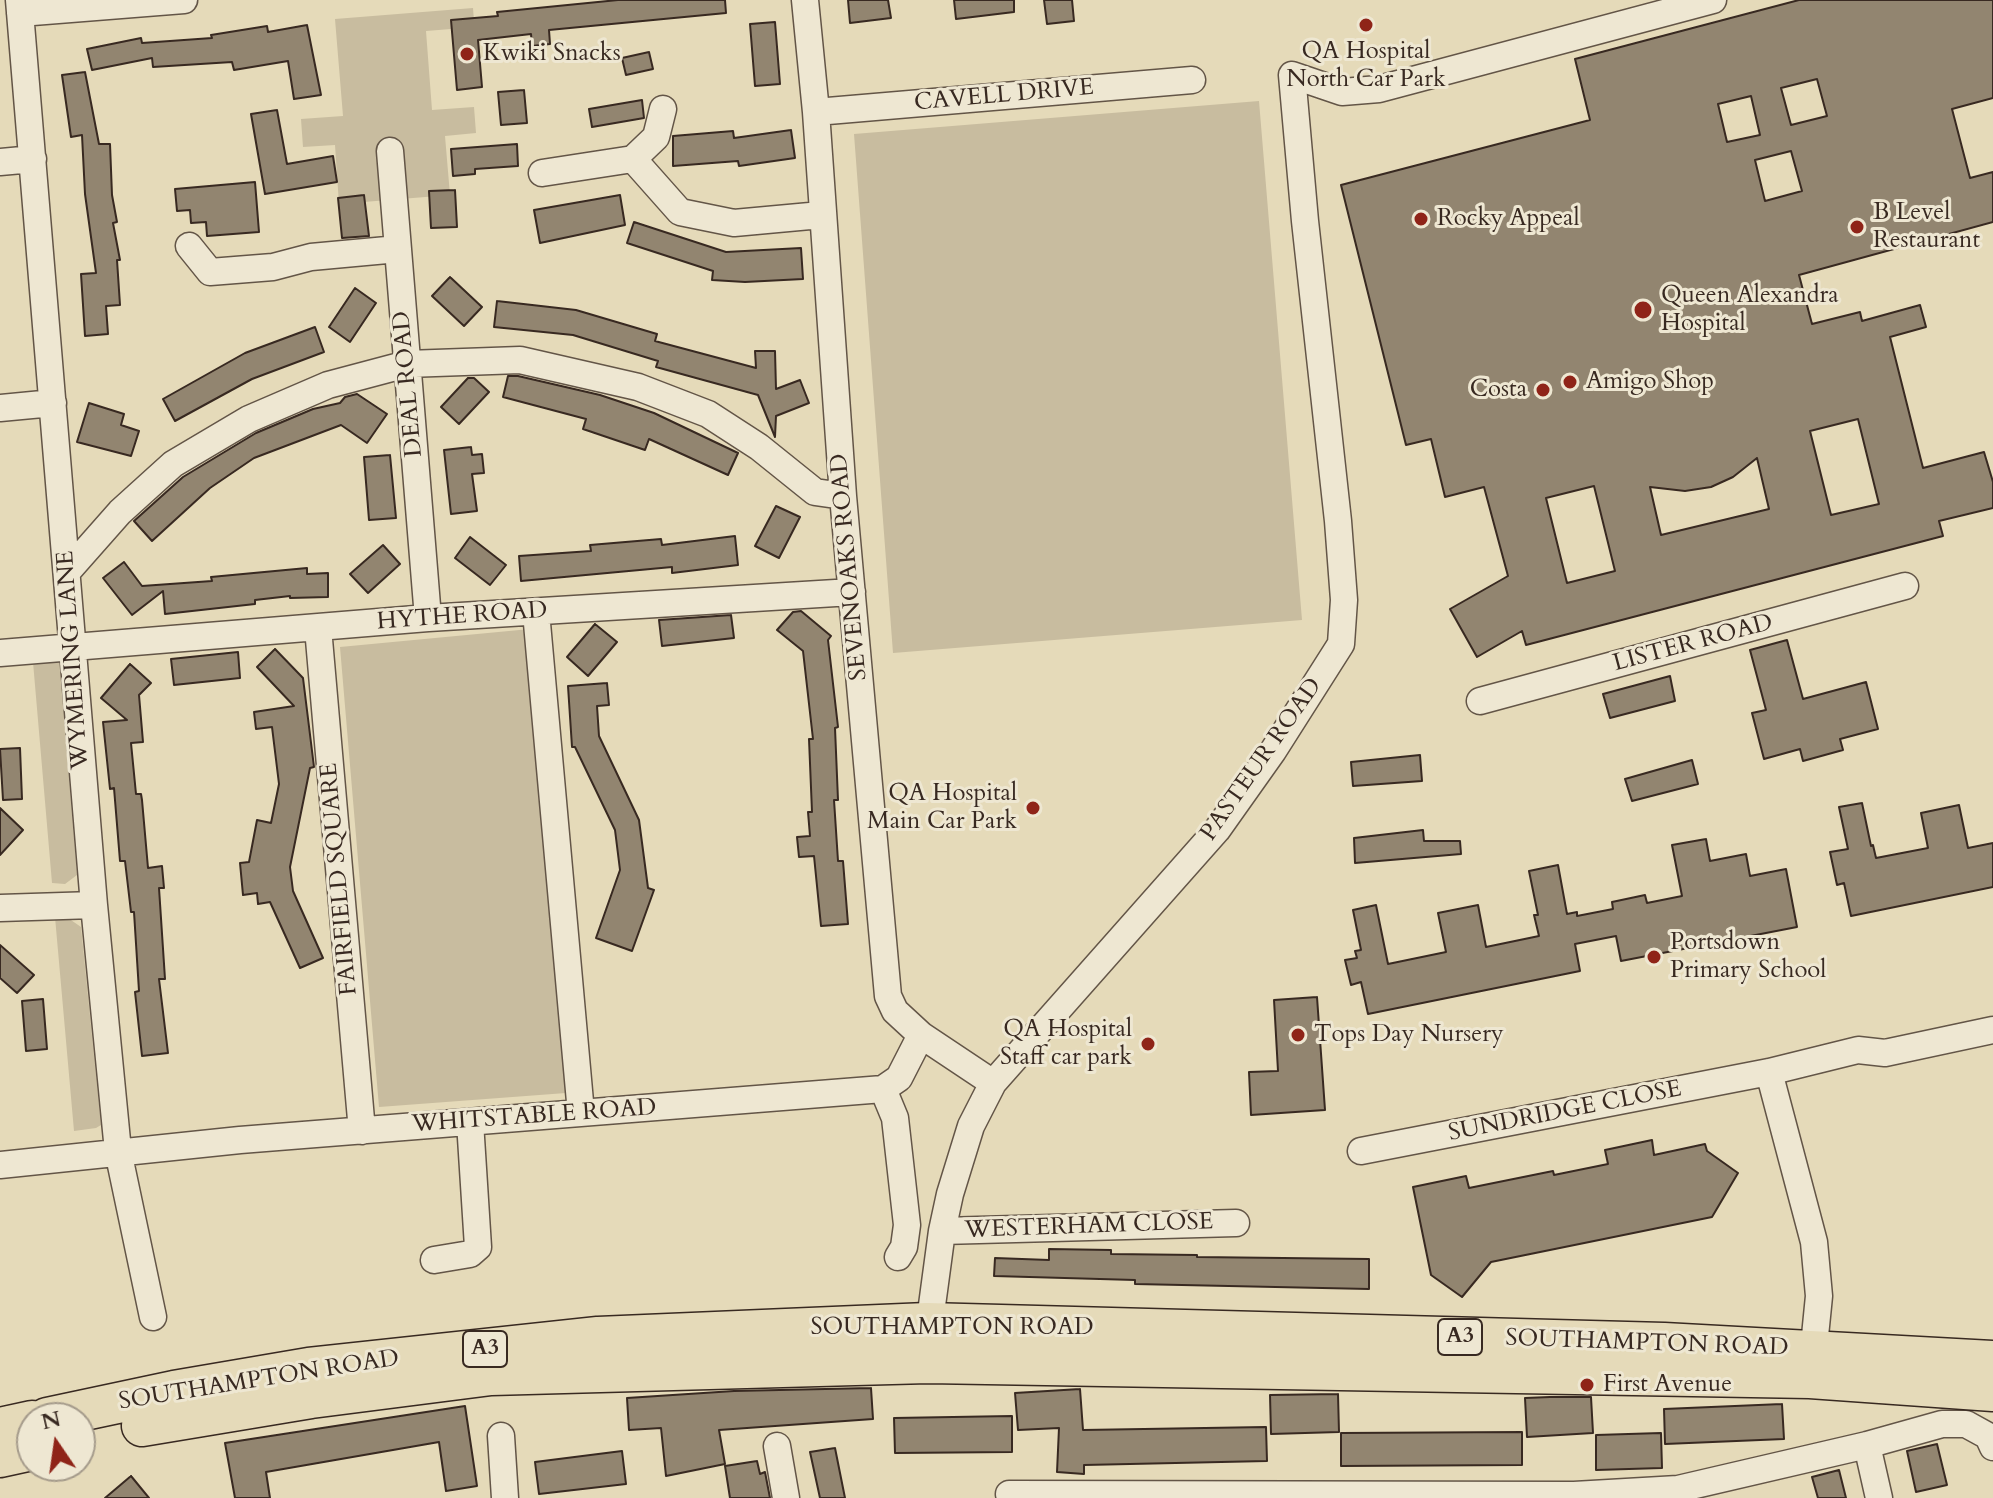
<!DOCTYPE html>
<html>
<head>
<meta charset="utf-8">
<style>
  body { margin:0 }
  #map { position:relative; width:1993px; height:1498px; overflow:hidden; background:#e5dab9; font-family:Cardo,serif }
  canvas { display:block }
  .north { position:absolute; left:16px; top:1402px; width:80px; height:80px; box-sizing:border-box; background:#eee7d2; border:2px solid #a59b8b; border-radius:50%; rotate:347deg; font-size:22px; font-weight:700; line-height:32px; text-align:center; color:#382921 }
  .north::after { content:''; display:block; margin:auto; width:28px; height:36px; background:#8f2418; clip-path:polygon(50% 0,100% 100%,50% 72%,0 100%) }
</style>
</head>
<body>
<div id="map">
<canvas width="1993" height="1498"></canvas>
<div class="north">N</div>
</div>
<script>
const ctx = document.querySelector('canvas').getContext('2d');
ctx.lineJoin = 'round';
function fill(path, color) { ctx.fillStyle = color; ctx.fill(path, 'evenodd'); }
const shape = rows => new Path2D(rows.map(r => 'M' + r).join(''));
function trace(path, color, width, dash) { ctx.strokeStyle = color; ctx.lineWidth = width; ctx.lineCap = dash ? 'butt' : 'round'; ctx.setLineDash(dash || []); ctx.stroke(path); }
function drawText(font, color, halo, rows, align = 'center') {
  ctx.font = font + ' Cardo,serif'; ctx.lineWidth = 6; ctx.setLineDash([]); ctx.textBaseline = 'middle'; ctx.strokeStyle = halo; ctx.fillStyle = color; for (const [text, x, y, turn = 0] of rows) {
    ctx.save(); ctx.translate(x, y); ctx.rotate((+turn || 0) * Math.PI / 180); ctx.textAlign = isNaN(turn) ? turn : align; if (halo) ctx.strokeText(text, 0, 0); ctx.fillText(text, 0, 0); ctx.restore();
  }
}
fill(shape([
  [473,8,474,21,452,23,451,29,426,31,432,110,474,107,476,133,445,136,450,195,339,204,335,145,303,147,301,119,343,116,335,19],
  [1259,101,1302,620,893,653,854,134],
  [530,629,566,1093,379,1107,340,647],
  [59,660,77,875,65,884,52,883,33,662],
  [55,917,68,918,81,927,101,1125,96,1128,74,1131]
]), '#c8bc9f');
const building = shape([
  [618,0,725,0,726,13,549,30,550,44,532,46,531,34,478,40,482,87,457,90,451,20,498,16,497,12,618,0],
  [848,0,888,0,891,18,850,23,848,0],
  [954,0,1014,0,1014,12,956,19,954,0],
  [1044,0,1072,0,1074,21,1047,24,1044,0],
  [1799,0,1993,0,1993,98,1952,109,1970,178,1993,172,1993,222,1799,275,1812,324,1860,312,1862,321,1920,305,1926,327,1890,337,1923,468,1984,452,1993,482,1993,508,1939,521,1943,536,1526,645,1522,631,1477,657,1450,609,1508,576,1484,487,1445,497,1431,439,1406,445,1341,185,1590,120,1575,59,1799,0],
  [1817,79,1827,116,1791,125,1781,88,1817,79],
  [1751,96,1760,135,1727,142,1718,104,1751,96],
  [1791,151,1802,191,1765,201,1755,160,1791,151],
  [1858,419,1879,504,1831,515,1810,431,1858,419],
  [1757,458,1769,509,1661,535,1650,487,1685,491,1711,487,1733,477,1757,458],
  [1594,486,1615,571,1567,583,1546,498,1594,486],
  [775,22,780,84,755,86,750,24,775,22],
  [307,25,321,95,294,99,288,61,234,70,232,62,153,67,152,58,92,70,87,49,141,38,142,43,212,38,211,35,267,26,268,32,307,25],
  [649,52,653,69,626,75,622,58,649,52],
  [85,72,99,144,110,144,112,195,117,222,113,223,120,260,117,260,120,305,106,306,108,334,85,336,81,274,96,273,85,194,82,135,71,137,62,75,85,72],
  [524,90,527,123,501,125,498,92,524,90],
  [642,100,644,118,592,127,589,109,642,100],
  [277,110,287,164,333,156,337,182,265,194,251,114,277,110],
  [791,130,795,158,739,166,738,161,673,166,673,136,733,131,734,138,791,130],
  [517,144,518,166,475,169,475,174,453,176,451,149,517,144],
  [255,182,259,232,207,236,206,222,191,223,190,210,177,211,175,189,255,182],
  [455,190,457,227,431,228,429,191,455,190],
  [364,195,369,236,342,238,338,198,364,195],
  [620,195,625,225,540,243,534,210,620,195],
  [634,222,726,252,801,248,803,279,745,282,712,280,713,271,627,243,634,222],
  [450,277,482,307,464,326,432,296,450,277],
  [355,288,376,303,350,342,329,327,355,288],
  [497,301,576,310,657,334,655,341,756,368,755,351,775,351,776,389,800,380,809,403,776,416,775,437,758,395,656,367,658,361,573,335,494,327,497,301],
  [315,327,324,352,252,379,175,421,163,399,245,353,315,327],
  [508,376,518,376,600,395,654,413,738,453,728,475,649,439,645,450,583,429,586,419,503,397,508,376],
  [468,378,474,378,489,392,459,424,441,407,468,378],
  [357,394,387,414,367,443,341,425,254,458,210,488,152,541,134,521,183,477,256,433,313,409,340,403,345,397,357,394],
  [89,403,124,414,121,425,139,431,131,456,77,442,89,403],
  [471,447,472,455,482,454,484,473,472,474,477,511,451,514,444,450,471,447],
  [390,455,396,518,369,520,364,457,390,455],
  [776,506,800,517,779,558,755,546,776,506],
  [735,536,738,565,672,573,672,567,521,581,519,556,591,551,590,545,661,539,662,545,735,536],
  [470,537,506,565,490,585,455,558,470,537],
  [383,545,400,564,368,593,350,574,383,545],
  [124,562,142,586,212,581,211,577,307,568,307,574,328,573,328,597,290,598,290,596,255,600,255,604,165,614,163,591,132,615,103,578,124,562],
  [801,611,831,636,828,640,838,727,835,728,838,800,834,800,838,861,843,861,848,924,821,926,814,856,799,857,797,837,810,836,808,812,812,812,809,739,813,739,803,651,777,630,793,612,801,611],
  [731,615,734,638,662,646,659,620,731,615],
  [595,624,617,642,588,676,567,657,595,624],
  [1787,640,1803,699,1866,682,1878,729,1840,739,1843,750,1803,761,1800,749,1764,759,1752,713,1766,710,1750,650,1787,640],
  [275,649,303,678,314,767,310,768,290,867,293,891,323,958,300,968,270,902,258,904,257,893,243,895,240,863,249,862,257,820,271,823,279,784,272,727,256,729,254,712,294,706,257,667,275,649],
  [238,652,240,678,174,685,171,659,238,652],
  [130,664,151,683,139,695,143,742,131,743,136,794,141,794,142,800,148,868,162,866,164,888,159,888,165,979,159,979,168,1053,142,1056,135,992,139,991,134,912,131,912,125,861,120,861,114,788,110,789,103,722,127,720,101,698,130,664],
  [1670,676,1675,701,1610,718,1603,694,1670,676],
  [607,683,609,705,597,706,599,736,639,820,648,888,654,890,632,951,596,938,620,870,615,830,575,747,572,747,568,686,607,683],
  [20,748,22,799,3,800,0,749,20,748],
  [1420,755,1422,781,1353,786,1351,762,1420,755],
  [1692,760,1698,784,1632,801,1625,779,1692,760],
  [1862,803,1871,846,1873,845,1876,858,1928,848,1921,813,1959,805,1968,848,1993,843,1993,887,1851,916,1844,883,1837,885,1830,852,1848,849,1839,807,1862,803],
  [0,808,23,830,0,855,0,808],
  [1423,830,1424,841,1460,841,1461,854,1355,863,1354,838,1423,830],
  [1706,839,1710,861,1746,854,1750,876,1786,869,1797,927,1621,961,1616,936,1575,944,1580,971,1368,1014,1361,982,1351,985,1345,960,1357,958,1355,951,1361,950,1353,910,1376,905,1388,964,1446,952,1438,913,1478,905,1486,947,1539,936,1534,915,1538,915,1529,871,1558,865,1567,914,1577,912,1577,916,1613,909,1612,902,1645,895,1647,903,1682,896,1672,845,1706,839],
  [0,945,34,975,17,993,0,978,0,945],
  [1317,997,1325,1110,1251,1115,1249,1072,1278,1071,1274,1000,1317,997],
  [43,999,47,1049,26,1051,22,1001,43,999],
  [1652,1140,1654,1155,1705,1144,1707,1151,1738,1173,1712,1217,1491,1262,1462,1297,1431,1275,1413,1187,1466,1176,1469,1188,1553,1171,1554,1175,1608,1164,1605,1150,1652,1140],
  [1049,1249,1111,1250,1111,1254,1197,1255,1197,1257,1369,1259,1369,1289,1135,1284,1135,1280,994,1276,995,1258,1049,1260,1049,1249],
  [871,1388,873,1419,719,1430,725,1464,666,1476,661,1428,629,1430,627,1398,734,1391,871,1388],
  [1080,1389,1083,1430,1266,1427,1267,1461,1084,1465,1084,1474,1057,1472,1059,1428,1018,1430,1015,1393,1080,1389],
  [1338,1394,1339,1432,1271,1434,1270,1395,1338,1394],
  [1550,1397,1591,1397,1593,1433,1527,1437,1525,1398,1550,1397],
  [1782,1404,1784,1439,1665,1444,1664,1409,1782,1404],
  [465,1406,477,1486,446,1491,439,1442,266,1472,270,1498,235,1498,225,1443,465,1406],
  [1012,1416,1012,1452,895,1453,894,1418,1012,1416],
  [1522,1432,1522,1465,1341,1466,1341,1433,1522,1432],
  [1661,1433,1662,1468,1596,1470,1596,1435,1661,1433],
  [1937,1444,1947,1485,1916,1492,1907,1451,1937,1444],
  [835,1448,845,1498,820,1498,810,1452,835,1448],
  [622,1451,626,1484,539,1494,535,1462,622,1451],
  [757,1461,760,1474,765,1472,770,1498,730,1498,725,1466,757,1461],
  [1839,1470,1846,1498,1818,1498,1812,1477,1839,1470],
  [131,1476,149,1498,105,1498,131,1476]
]);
fill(building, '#928570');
trace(building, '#382921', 2);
const street = shape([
  [19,0,94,905,118,1151,153,1317],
  [805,0,816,112,843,496,888,996,895,1011,921,1035,993,1083],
  [20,13,184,0],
  [816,112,1192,80],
  [390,151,428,618],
  [633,159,680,212,734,223,821,215],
  [0,162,33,159],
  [542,173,633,159,656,137,663,109],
  [189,246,210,272,273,267,311,257,398,249],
  [0,408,53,403],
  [67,572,120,512,173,464,249,419,328,385,407,364,520,360,638,387,708,414,759,447,815,492,843,496],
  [536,612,581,1113],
  [318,628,362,1131],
  [0,653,428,618,852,592],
  [1480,701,1905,586],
  [0,908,94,905],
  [1769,1072,1814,1242,1819,1296,1812,1366],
  [883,1089,895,1118,907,1225,904,1247,898,1257],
  [1361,1151,1769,1072,1858,1050,1885,1053,1993,1030],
  [0,1165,240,1140,883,1089,899,1078,921,1035],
  [942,1231,1236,1223],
  [434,1260,470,1254,478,1247,470,1122],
  [928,1335,942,1231,950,1194,971,1126,993,1083,1217,830,1273,751,1341,644,1344,600,1338,521,1305,221,1292,75,1342,92,1379,89,1713,0],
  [501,1436,505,1498],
  [1867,1445,1879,1498],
  [777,1446,786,1498],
  [1009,1494,1574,1495,1678,1489,1867,1445,1942,1424,1966,1424,1988,1436,1993,1447]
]);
const primary = shape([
  [47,1418,174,1391,309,1368,598,1337,927,1323,1664,1343,1993,1361],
  [142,1426,311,1398,491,1375,928,1363,1810,1378,1993,1391],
  [0,1428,32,1421],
  [0,1457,32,1450]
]);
trace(street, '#635547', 29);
trace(primary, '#382921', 43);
trace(street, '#eee7d2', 26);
trace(primary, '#e5dab9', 40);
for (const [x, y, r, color] of [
  [1366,25,8,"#8f2418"],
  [467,54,8,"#8f2418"],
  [1421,219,8,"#8f2418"],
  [1857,227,8,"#8f2418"],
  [1643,310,10,"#8f2418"],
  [1570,382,8,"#8f2418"],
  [1543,390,8,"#8f2418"],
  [1033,808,8,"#8f2418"],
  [1654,957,8,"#8f2418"],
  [1298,1035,8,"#8f2418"],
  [1148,1044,8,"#8f2418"],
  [1587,1385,8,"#8f2418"]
]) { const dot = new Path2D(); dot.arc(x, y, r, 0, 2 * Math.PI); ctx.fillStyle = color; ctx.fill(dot); trace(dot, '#eee7d2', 3); }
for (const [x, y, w] of [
  [1460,1337,44],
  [485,1349,44]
]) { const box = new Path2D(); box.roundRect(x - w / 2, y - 18, w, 36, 6); ctx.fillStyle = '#eee7d2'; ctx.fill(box); trace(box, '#382921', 2); }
drawText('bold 22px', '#382921', null, [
  ["A3",1460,1337],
  ["A3",485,1349]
]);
drawText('24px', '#382921', '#eee7d2', [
  ["QA Hospital",1366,52,"center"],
  ["North Car Park",1366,80,"center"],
  ["Kwiki Snacks",483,54],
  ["B Level",1873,213],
  ["Restaurant",1873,241],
  ["Rocky Appeal",1437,219],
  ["Queen Alexandra",1661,296],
  ["Hospital",1661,324],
  ["Amigo Shop",1586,382],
  ["Costa",1527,390,"right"],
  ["QA Hospital",1017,794,"right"],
  ["Main Car Park",1017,822,"right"],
  ["Portsdown",1670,943],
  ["Primary School",1670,971],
  ["QA Hospital",1132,1030,"right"],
  ["Staff car park",1132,1058,"right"],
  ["Tops Day Nursery",1314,1035],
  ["First Avenue",1603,1385]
], 'left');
drawText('24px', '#382921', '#eee7d2', [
  ["CAVELL DRIVE",1004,96,-5],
  ["DEAL ROAD",409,384,-95],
  ["SEVENOAKS ROAD",850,567,-95],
  ["HYTHE ROAD",462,617,-4],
  ["LISTER ROAD",1693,644,-15],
  ["WYMERING LANE",74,660,-94],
  ["PASTEUR ROAD",1262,760,-55],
  ["FAIRFIELD SQUARE",340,879,-95],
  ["SUNDRIDGE CLOSE",1565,1112,-11],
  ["WHITSTABLE ROAD",534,1117,-4],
  ["WESTERHAM CLOSE",1089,1227,-2],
  ["SOUTHAMPTON ROAD",952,1328],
  ["SOUTHAMPTON ROAD",1647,1344,2],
  ["SOUTHAMPTON ROAD",259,1381,-9]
]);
</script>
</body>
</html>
